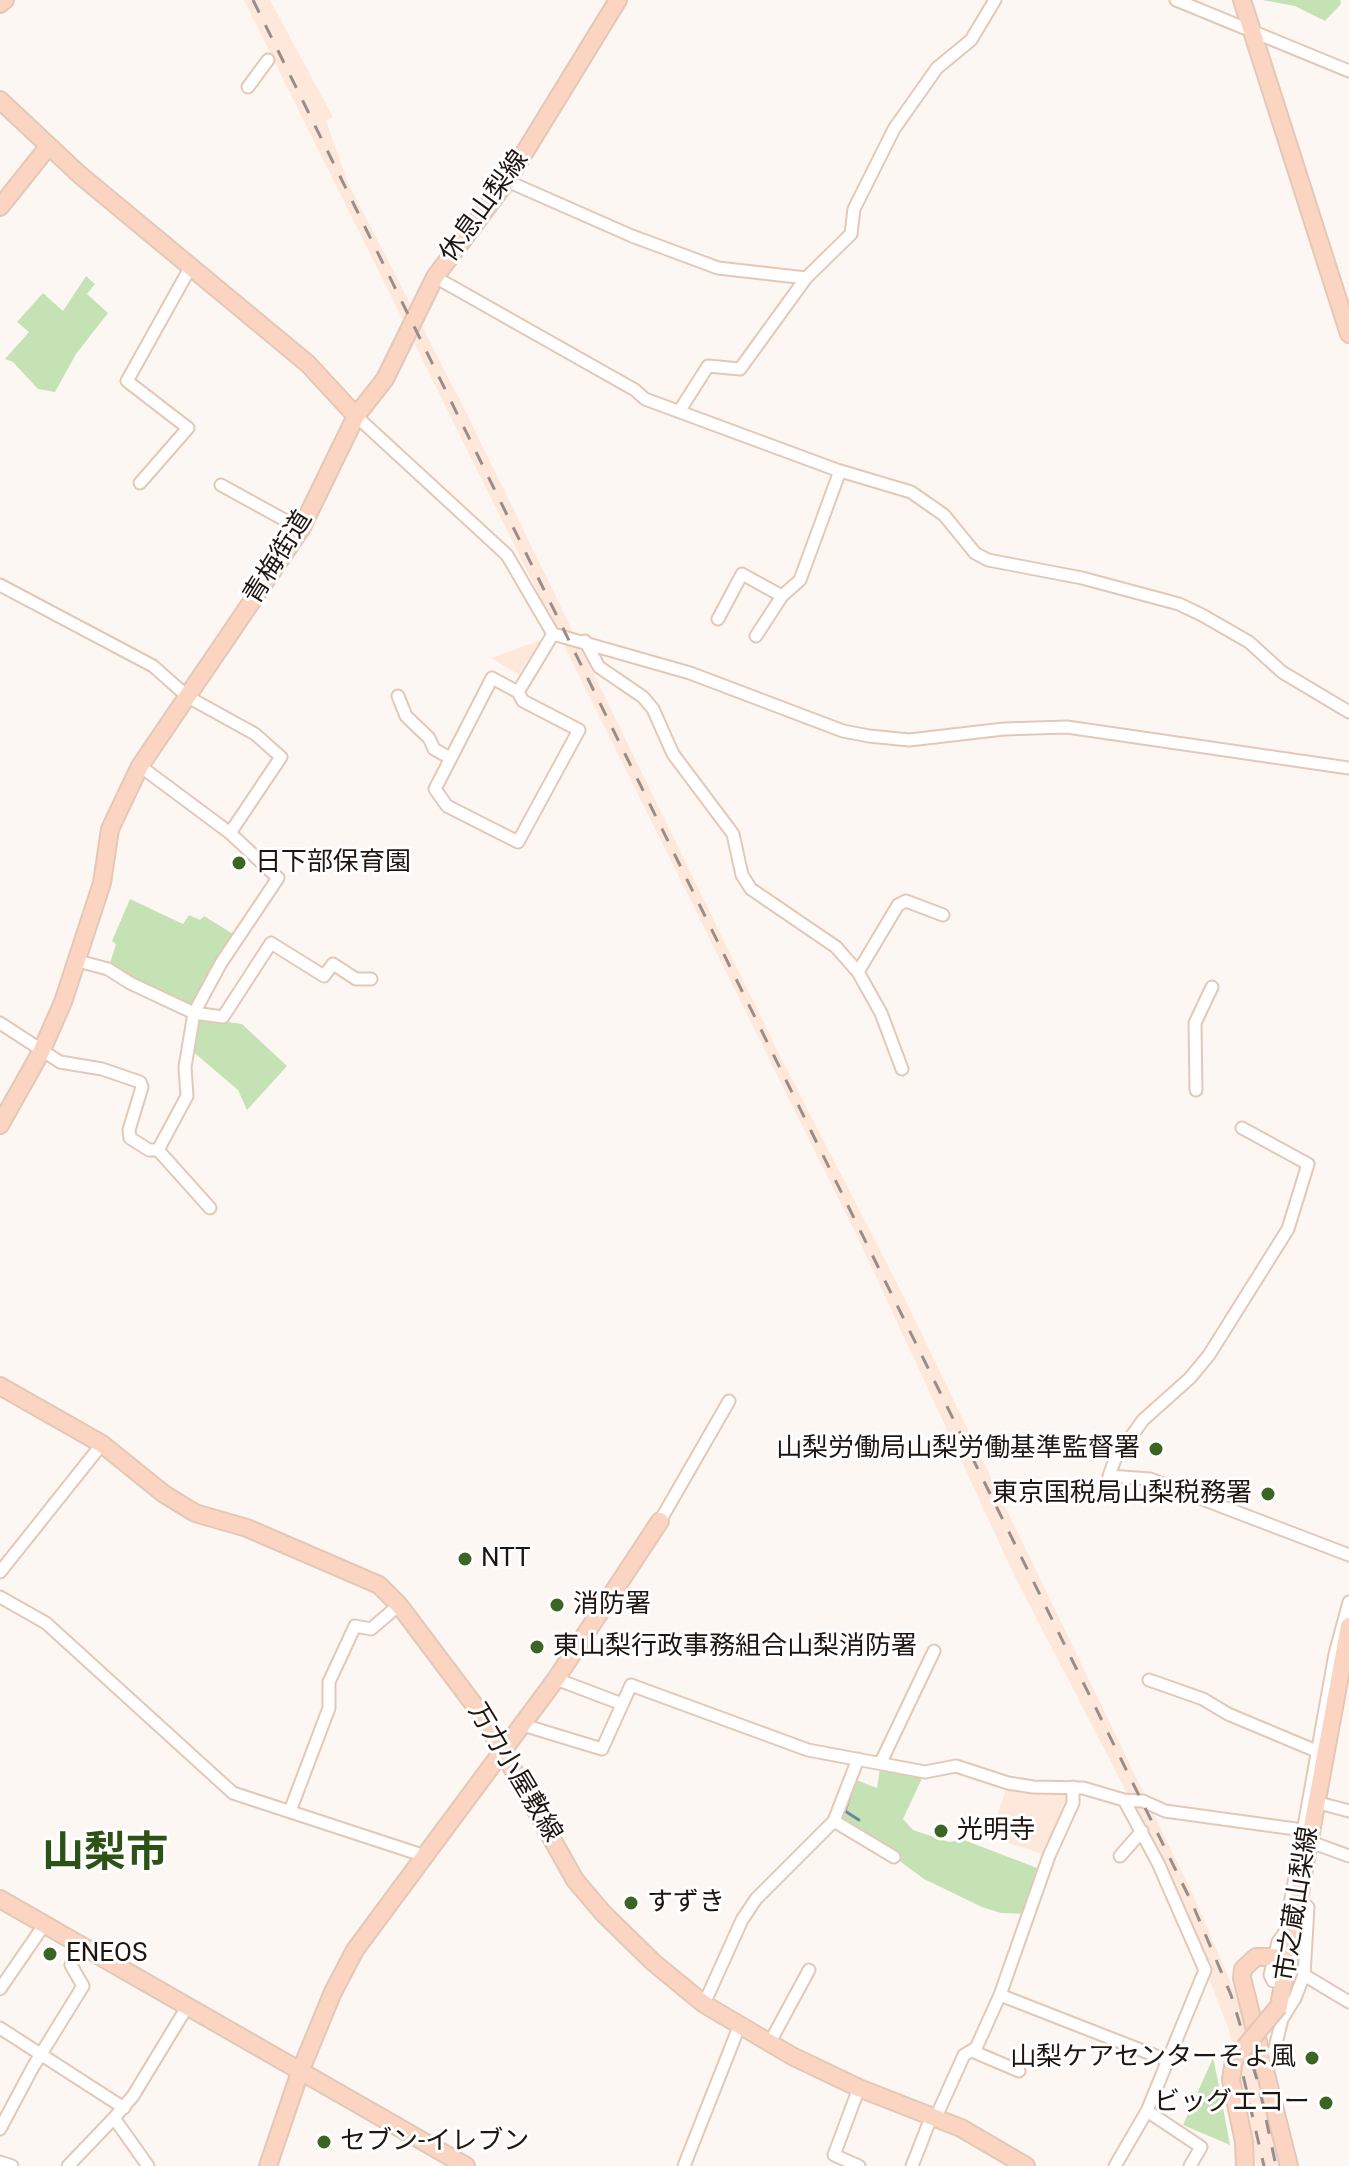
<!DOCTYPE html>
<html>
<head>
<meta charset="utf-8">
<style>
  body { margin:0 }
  canvas { display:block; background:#fdf7f4 }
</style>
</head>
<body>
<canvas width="1349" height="2166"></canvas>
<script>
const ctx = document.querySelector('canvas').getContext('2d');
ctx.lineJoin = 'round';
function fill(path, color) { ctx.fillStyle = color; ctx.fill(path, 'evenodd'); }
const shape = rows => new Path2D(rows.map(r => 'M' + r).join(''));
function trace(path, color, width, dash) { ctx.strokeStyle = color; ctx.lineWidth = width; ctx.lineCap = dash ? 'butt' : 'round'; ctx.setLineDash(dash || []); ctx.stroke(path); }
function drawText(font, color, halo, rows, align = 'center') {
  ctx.font = font + ' Roboto,"Noto Sans JP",sans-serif'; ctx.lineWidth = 6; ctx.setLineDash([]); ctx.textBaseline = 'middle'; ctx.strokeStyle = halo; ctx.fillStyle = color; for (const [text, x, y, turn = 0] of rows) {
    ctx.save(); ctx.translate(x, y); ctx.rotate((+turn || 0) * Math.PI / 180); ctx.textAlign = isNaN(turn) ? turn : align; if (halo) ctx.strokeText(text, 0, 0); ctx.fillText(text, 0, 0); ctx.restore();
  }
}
fill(shape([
  [244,0,270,0,333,117,326,121,348,183,463,406,780,1056,898,1285,1193,1895,1234,1990,1266,2092,1283,2166,1257,2166,1229,2030,1178,1900,1138,1814,1016,1579,859,1240],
  [541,640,519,675,491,658],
  [1008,1783,1073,1787,1049,1856,990,1837]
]), '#fee8db');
fill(shape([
  [1262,0,1340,0,1341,4,1325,21,1295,6],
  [86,276,95,284,87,294,108,313,76,354,55,392,38,389,13,362,5,359,29,332,17,322,43,293,63,311],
  [130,899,183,924,189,915,200,920,204,916,238,937,199,1010,108,969,116,944,112,941],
  [199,1018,242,1024,287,1066,247,1110,238,1090,191,1050],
  [881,1762,925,1772,903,1819,913,1830,949,1842,964,1840,1045,1871,1029,1914,1001,1913,982,1907,924,1879,894,1857,834,1821,851,1778,877,1788],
  [1213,2058,1218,2081,1230,2145,1183,2125]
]), '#c5e2b5');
trace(shape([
  [853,1786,845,1811,859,1820]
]), '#6a8aa4', 3);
const street = shape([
  [1176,0,1349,71],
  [248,87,268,60],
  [507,181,632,236,718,268,806,278],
  [435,277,635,390,645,399,837,470,911,492,944,515,975,553,988,560,1082,578,1179,604,1202,615,1249,642,1282,672,1349,712],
  [680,410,708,366,740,369,806,278,851,234,854,209,894,129,937,68,971,40,995,0],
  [356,416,507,555,553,634,690,673,843,731,869,736,909,740,1004,729,1067,727,1349,768],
  [140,483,188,428,127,381,190,268],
  [221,485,301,529],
  [0,585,153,666,188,697,255,734,281,757,230,833],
  [718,619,742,574,782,596],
  [756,636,782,596,800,580,840,471],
  [585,641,599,667,643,697,653,709,673,754,733,834,742,875,751,889,836,947,858,972,881,1013,902,1069],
  [492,678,518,692,523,701,579,730,518,842,447,806,435,789,492,678],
  [518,692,553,634],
  [398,696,406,716,429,738,434,749,450,758],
  [140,766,230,833,278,878,221,963,194,1013,185,1067,187,1096,158,1150],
  [78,961,108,969,130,983,194,1013,223,1017,271,943,324,976,333,964,356,979,371,979],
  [858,972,898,905,906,901,943,915],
  [0,1023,60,1062,102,1069,140,1082,142,1087,129,1130,130,1138,149,1150,158,1150,210,1208],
  [1196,1090,1195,1023,1212,987],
  [1242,1128,1308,1164,1288,1229,1209,1355,1190,1378,1143,1420,1115,1459,1109,1476,1150,1479,1349,1555],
  [660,1521,729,1401],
  [0,1572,102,1444],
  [0,1597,46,1623,233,1793,425,1856],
  [556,1679,622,1704],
  [1149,1680,1203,1699,1228,1714,1321,1753],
  [523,1725,602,1749,631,1685,808,1750,925,1772,956,1766,1008,1783,1033,1787,1083,1788,1124,1800,1143,1801,1165,1811,1310,1831],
  [881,1762,934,1651],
  [1315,1802,1349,1811],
  [290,1811,329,1708,329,1682,355,1626,371,1629,399,1605],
  [834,1821,894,1857],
  [1308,1841,1349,1856],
  [1120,1856,1142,1831],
  [1304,1975,1349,2002],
  [1273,1981,1270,1975,1278,1942,1285,1932,1335,1654,1349,1602],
  [0,1989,44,1925],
  [1000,1995,1169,2061],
  [704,2004,742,1920,756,1899,834,1821,858,1759],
  [0,2028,124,2108],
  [769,2044,809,1970],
  [972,2051,1019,2071],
  [1265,2061,1273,2056,1282,2019,1295,1998,1304,1975,1308,1907,1299,1899],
  [859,2088,834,2155,859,2166],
  [1147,2111,1201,2147,1190,2166],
  [936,2117,964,2055,976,2048,1000,1995,1049,1856,1073,1803,1073,1787],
  [114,2118,133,2096,187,2007],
  [0,2129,33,2067,83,1986,71,1965,80,1946],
  [0,2162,12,2166],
  [68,2166,114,2118,148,2166],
  [684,2166,739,2027],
  [912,2166,932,2115],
  [1115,2166,1147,2111,1205,1970,1158,1863,1124,1800]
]);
const secondary = shape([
  [1242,0,1349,334],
  [0,4,5,0],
  [0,100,80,175,308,364,356,416],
  [0,207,48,147],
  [0,1125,41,1052,63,1002,102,883,110,829,140,766,301,529,356,416,385,379,435,277,507,181,618,0],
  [0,1386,102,1444,164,1494,195,1513,247,1528,379,1585,399,1605,484,1718,575,1880,603,1913,653,1962,704,2004,792,2056,859,2088,961,2128,1026,2166],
  [0,1899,466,2166],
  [1288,1965,1274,1957,1256,1957,1243,1969,1242,1978,1289,2166],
  [1279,2006,1349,1626],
  [1231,2080,1244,2142,1245,2166],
  [268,2166,300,2072,333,1992,355,1950,556,1679,660,1521]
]);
trace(street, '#e4c8b7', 15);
trace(secondary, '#e4c8b7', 20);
trace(street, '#fff', 11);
trace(secondary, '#fcd5c2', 16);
trace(shape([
  [253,0,1192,1903,1231,1995,1259,2086,1276,2166],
  [1237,2049,1264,2166]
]), '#968e8a', 3, [14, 14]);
const secondaryBridge = shape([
  [1231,2080,1234,2060,1279,2006]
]);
trace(secondaryBridge, '#e4c8b7', 20, []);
trace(secondaryBridge, '#fcd5c2', 16);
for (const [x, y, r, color] of [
  [239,863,8,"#3a6523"],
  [1156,1449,8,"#3a6523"],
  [1268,1494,8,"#3a6523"],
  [465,1559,8,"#3a6523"],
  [557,1605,8,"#3a6523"],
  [537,1647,8,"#3a6523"],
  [941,1831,8,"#3a6523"],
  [631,1903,8,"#3a6523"],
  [50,1954,8,"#3a6523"],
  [1312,2058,8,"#3a6523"],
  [1326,2103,8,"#3a6523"],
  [324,2142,8,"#3a6523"]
]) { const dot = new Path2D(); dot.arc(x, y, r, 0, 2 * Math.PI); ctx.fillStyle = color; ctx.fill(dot); trace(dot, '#fff', 3); }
drawText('26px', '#201610', '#fff', [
  ["休息山梨線",485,207,-54],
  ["青梅街道",279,558,-58],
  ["万力小屋敷線",514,1773,59],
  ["市之蔵山梨線",1298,1904,-81]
]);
drawText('26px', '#201610', '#fff', [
  ["日下部保育園",255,863],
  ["山梨労働局山梨労働基準監督署",1140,1449,"right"],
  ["東京国税局山梨税務署",1252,1494,"right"],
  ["NTT",481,1559],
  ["消防署",573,1605],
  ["東山梨行政事務組合山梨消防署",553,1647],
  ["光明寺",957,1831],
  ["すずき",647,1903],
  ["ENEOS",66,1954],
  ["山梨ケアセンターそよ風",1296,2058,"right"],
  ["ビッグエコー",1310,2103,"right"],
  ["セブン-イレブン",340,2142]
], 'left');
drawText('bold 42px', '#2c5215', '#fff', [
  ["山梨市",105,1855]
]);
</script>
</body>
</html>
